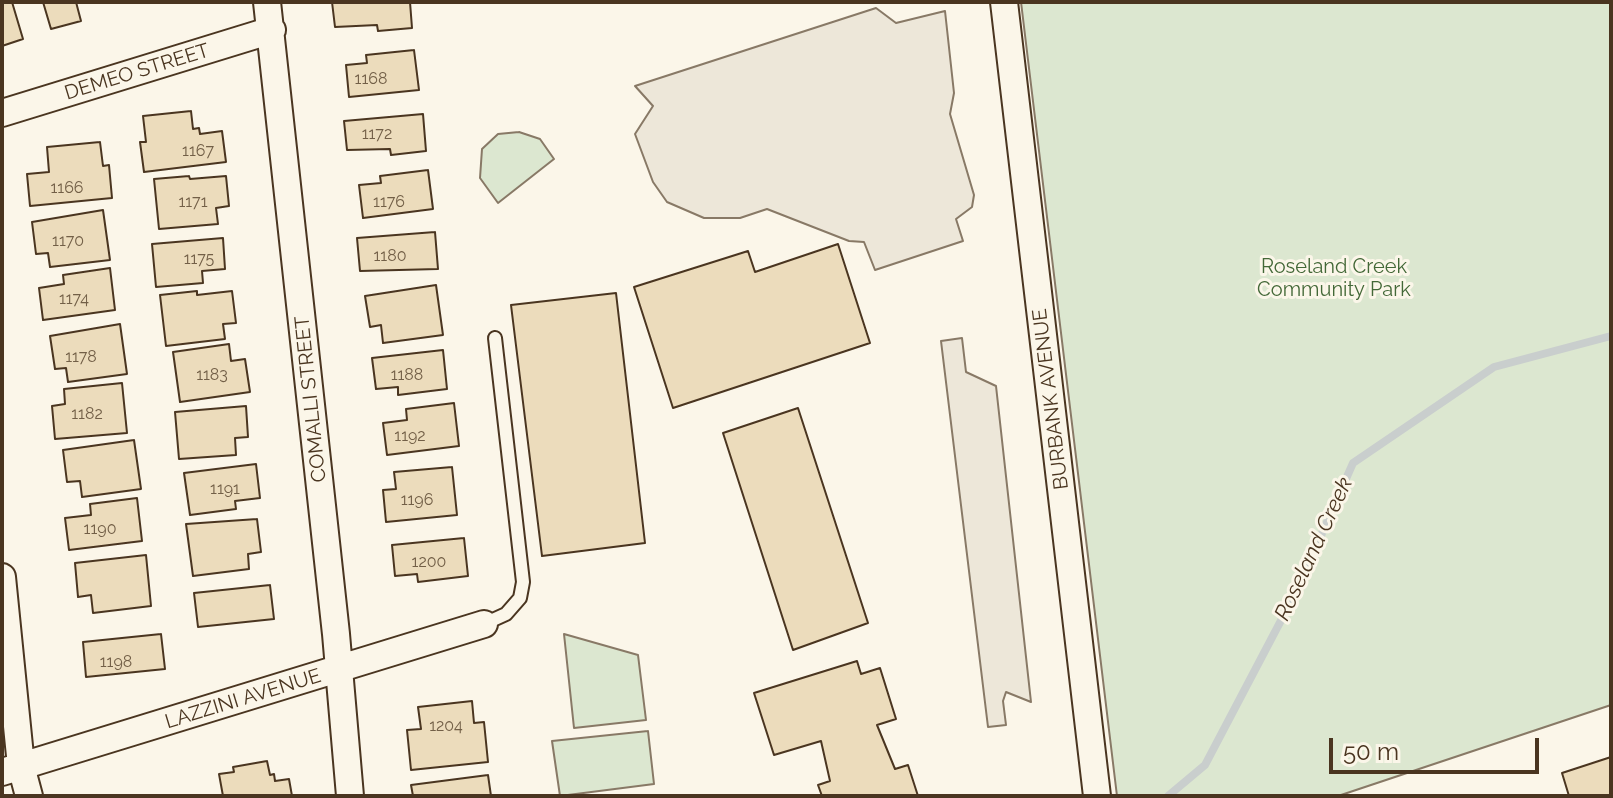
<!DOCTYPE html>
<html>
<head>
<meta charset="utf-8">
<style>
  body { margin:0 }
  #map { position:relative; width:1613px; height:798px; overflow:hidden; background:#fbf6e9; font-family:Raleway,sans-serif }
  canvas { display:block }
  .frame { position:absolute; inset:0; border:4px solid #4a3520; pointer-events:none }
  .scale { position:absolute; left:1329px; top:738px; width:210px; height:36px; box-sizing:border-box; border:4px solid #4a3520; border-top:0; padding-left:10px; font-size:24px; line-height:28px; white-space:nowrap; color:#4a3520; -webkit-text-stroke:6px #fbf6e9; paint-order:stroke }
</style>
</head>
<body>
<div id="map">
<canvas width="1613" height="798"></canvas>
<div class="frame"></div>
<div class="scale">50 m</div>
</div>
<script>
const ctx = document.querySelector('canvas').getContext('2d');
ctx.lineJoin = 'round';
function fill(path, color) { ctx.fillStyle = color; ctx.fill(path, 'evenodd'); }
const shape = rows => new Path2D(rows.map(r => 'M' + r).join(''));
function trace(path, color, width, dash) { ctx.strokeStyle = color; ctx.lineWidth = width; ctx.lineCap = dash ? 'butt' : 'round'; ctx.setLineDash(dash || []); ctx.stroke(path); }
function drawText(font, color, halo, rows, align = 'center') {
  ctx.font = font + ' Raleway,sans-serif'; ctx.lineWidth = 6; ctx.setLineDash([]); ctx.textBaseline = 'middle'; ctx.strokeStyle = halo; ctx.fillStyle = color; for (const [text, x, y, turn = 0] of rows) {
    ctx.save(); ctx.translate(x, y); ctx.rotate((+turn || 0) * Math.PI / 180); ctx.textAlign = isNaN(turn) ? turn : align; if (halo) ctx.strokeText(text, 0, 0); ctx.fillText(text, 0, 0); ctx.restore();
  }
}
const green = shape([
  [1021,2,1611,2,1611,705,1338,796,1117,796,1021,2],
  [519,132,540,139,554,159,498,203,480,178,482,149,498,134,519,132],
  [564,634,638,655,646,720,574,728,564,634],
  [648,731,654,784,560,796,552,741,648,731]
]);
fill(green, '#dce7d0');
trace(green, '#887966', 2);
const parking = shape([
  [876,8,896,23,945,11,954,93,950,114,974,195,972,207,956,219,963,241,875,270,864,242,849,241,767,209,740,218,704,218,667,202,653,182,635,134,653,106,635,86,876,8],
  [962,338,966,372,996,386,1031,702,1006,692,1003,701,1006,725,988,727,941,341,962,338]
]);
fill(parking, '#ede7d9');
trace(parking, '#887966', 2);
trace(shape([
  [1168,796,1205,765,1297,590,1353,463,1494,367,1611,336]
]), '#c9cecd', 8);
const building = shape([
  [2,2,12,2,23,39,2,46,2,2],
  [43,2,76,2,81,21,51,29,43,2],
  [332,2,410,2,412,28,378,31,377,25,335,27,332,2],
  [414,50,419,90,349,97,346,65,367,63,366,55,414,50],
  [191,111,193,129,199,128,200,134,222,131,226,162,144,172,140,142,146,142,143,116,191,111],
  [423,114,426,151,391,155,390,149,347,150,344,121,423,114],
  [100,142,103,166,109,165,112,198,30,206,27,174,49,172,47,147,100,142],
  [428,170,433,209,363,218,359,185,381,183,380,176,428,170],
  [189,176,190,179,226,176,229,206,216,208,218,224,159,229,154,179,189,176],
  [103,210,110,260,50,267,48,253,36,254,32,222,103,210],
  [435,232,438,269,360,271,357,238,435,232],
  [223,238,225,269,202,271,203,283,156,287,152,244,223,238],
  [838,244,870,343,673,408,634,287,748,251,755,272,838,244],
  [110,268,115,310,43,320,39,288,64,284,63,275,110,268],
  [436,285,443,335,383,343,381,325,370,327,365,296,436,285],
  [197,291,197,295,232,291,236,323,223,324,225,339,166,346,160,295,197,291],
  [616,293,645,543,542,556,511,305,616,293],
  [120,324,127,374,68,382,66,368,55,369,50,336,120,324],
  [229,344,231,361,245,359,250,392,180,402,173,352,229,344],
  [443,350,447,389,398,395,398,387,376,389,372,358,443,350],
  [122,383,127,433,55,439,52,406,65,404,64,389,122,383],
  [454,403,459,446,387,455,383,423,407,420,406,409,454,403],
  [246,406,248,437,235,438,236,455,179,459,175,412,246,406],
  [798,408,868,623,793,650,723,433,798,408],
  [134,440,141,489,82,497,80,481,67,482,63,450,134,440],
  [256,464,260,498,235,501,236,509,190,515,184,473,256,464],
  [452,467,457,515,386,522,383,490,396,489,394,472,452,467],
  [137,498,142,541,69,550,65,518,91,515,90,504,137,498],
  [257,519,261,552,248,554,249,569,193,576,186,524,257,519],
  [464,538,468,576,418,582,417,574,395,576,392,545,464,538],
  [146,555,151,606,93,613,91,595,78,597,75,563,146,555],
  [270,585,274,619,198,627,194,593,270,585],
  [161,634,165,669,86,677,83,642,161,634],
  [857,661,861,674,880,668,896,719,877,725,895,769,908,765,918,796,822,796,818,785,830,781,821,741,774,755,754,693,857,661],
  [472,701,474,723,484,722,488,762,411,770,407,730,421,729,418,707,472,701],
  [1611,757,1611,796,1569,796,1562,773,1611,757],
  [267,761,270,775,274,774,275,781,289,779,292,796,223,796,219,774,234,772,233,767,267,761],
  [488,775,491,796,413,796,411,785,488,775]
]);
fill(building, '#ecdcbc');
trace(building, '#4a3520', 2);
const service = shape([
  [484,624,506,614,520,598,523,582,495,338]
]);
const minor = shape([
  [267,2,336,634,350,796],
  [1004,2,1097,796],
  [2,113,272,30],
  [2,577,21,766,29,796],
  [2,772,484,624]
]);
trace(service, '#4a3520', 16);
trace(minor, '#4a3520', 30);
trace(service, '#fbf6e9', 12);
trace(minor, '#fbf6e9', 26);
drawText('16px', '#725f47', null, [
  ["1168",371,79],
  ["1172",377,134],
  ["1167",198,151],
  ["1166",67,188],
  ["1171",193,202],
  ["1176",389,202],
  ["1170",68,241],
  ["1180",390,256],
  ["1175",199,259],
  ["1174",74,299],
  ["1178",81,357],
  ["1183",212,375],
  ["1188",407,375],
  ["1182",87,414],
  ["1192",410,436],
  ["1191",225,489],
  ["1196",417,500],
  ["1190",100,529],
  ["1200",429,562],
  ["1198",116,662],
  ["1204",446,726]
]);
drawText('20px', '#4a3520', '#fbf6e9', [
  ["DEMEO STREET",137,72,-17],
  ["COMALLI STREET",311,399,-96],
  ["BURBANK AVENUE",1051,399,-97],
  ["LAZZINI AVENUE",243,699,-17]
]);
drawText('20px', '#436837', '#fbf6e9', [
  ["Roseland Creek",1334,267],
  ["Community Park",1334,290]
]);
drawText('italic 22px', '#4a3520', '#fbf6e9', [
  ["Roseland Creek",1314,549,-65]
]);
</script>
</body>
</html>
